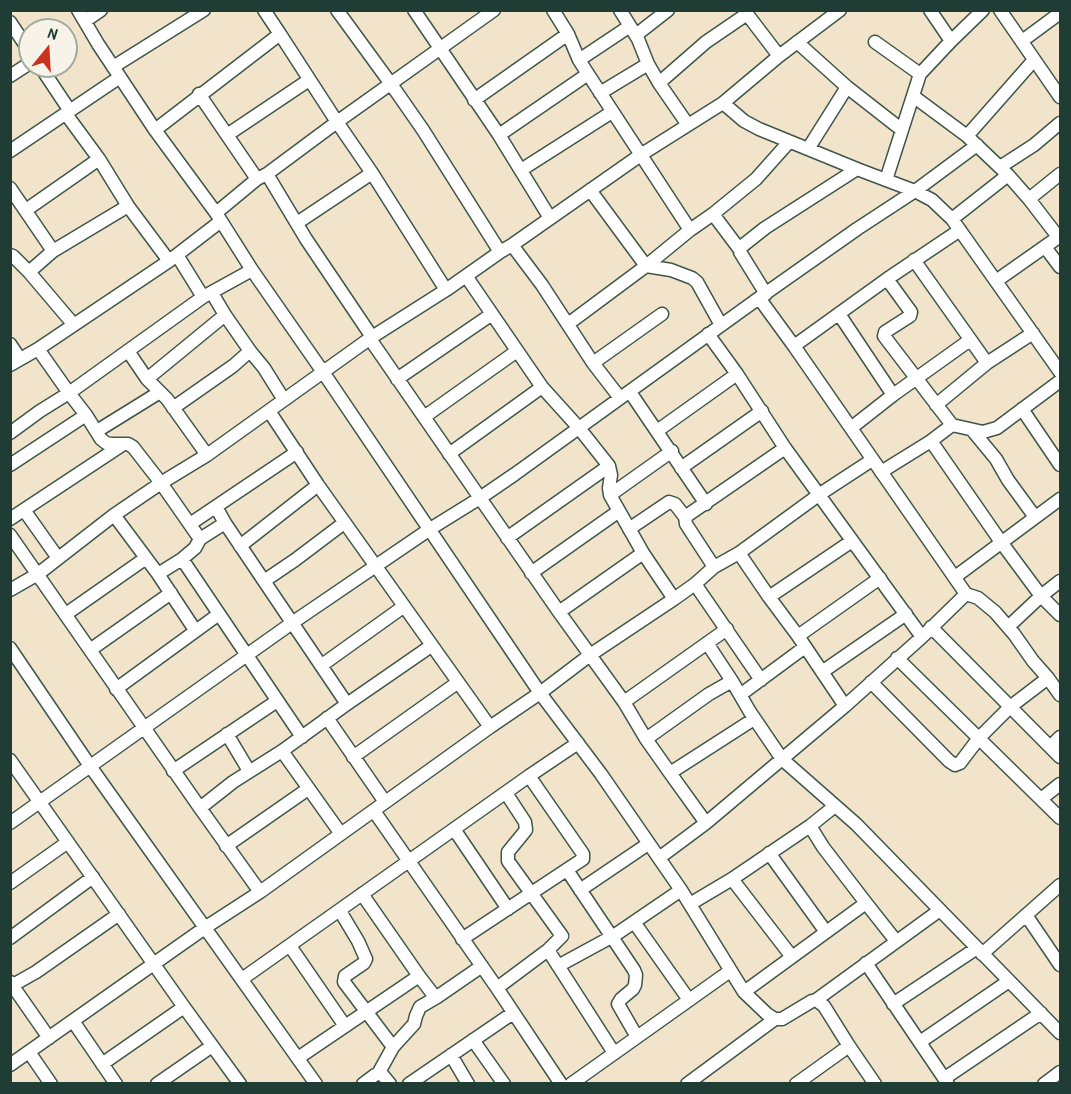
<!DOCTYPE html>
<html>
<head>
<meta charset="utf-8">
<style>
  body { margin:0 }
  #map { position:relative; width:1071px; height:1094px; overflow:hidden; background:#f1e4ca; font-family:"Patrick Hand",sans-serif }
  canvas { display:block }
  .frame { position:absolute; inset:0; border:12px solid #1f3d34; pointer-events:none }
  .north { position:absolute; left:18px; top:18px; width:60px; height:60px; box-sizing:border-box; background:#f7f3e8; border:2px solid #a1aaa0; border-radius:50%; rotate:18deg; font-size:16px; font-weight:700; line-height:24px; text-align:center; color:#1f3d34 }
  .north::after { content:''; display:block; margin:auto; width:21px; height:27px; background:#c8321e; clip-path:polygon(50% 0,100% 100%,50% 72%,0 100%) }
</style>
</head>
<body>
<div id="map">
<canvas width="1071" height="1094"></canvas>
<div class="frame"></div>
<div class="north">N</div>
</div>
<script>
const ctx = document.querySelector('canvas').getContext('2d');
ctx.lineJoin = 'round';
const shape = rows => new Path2D(rows.map(r => 'M' + r).join(''));
function trace(path, color, width, dash) { ctx.strokeStyle = color; ctx.lineWidth = width; ctx.lineCap = dash ? 'butt' : 'round'; ctx.setLineDash(dash || []); ctx.stroke(path); }
const minor = shape([
  [78,10,98,44,155,130,216,213,252,270,323,372,540,693,601,774,681,890,744,992,767,1014,775,1019],
  [264,10,280,34],
  [337,10,391,84,423,130,500,252],
  [414,10,499,135,550,218],
  [553,10,568,34,579,60,588,74,690,230,646,266,671,270,692,278,697,282,721,325],
  [620,10,638,39,648,64,659,83,688,125],
  [744,10,779,56],
  [930,10,951,41],
  [1000,10,1060,97],
  [85,21,101,10],
  [10,22,30,52],
  [636,35,668,10],
  [1022,41,1060,13],
  [797,42,847,87,902,130],
  [875,42,920,74,951,41,983,10],
  [579,60,630,26],
  [40,66,70,111],
  [113,67,204,10],
  [10,76,30,63],
  [659,83,706,42,747,14],
  [600,93,648,64],
  [199,94,257,179],
  [913,96,967,136,1008,175,1029,199,1059,238],
  [474,100,568,34],
  [723,103,744,121,759,129,857,169,915,191,932,200,952,219,1060,372],
  [66,114,99,159,128,206,169,261],
  [155,130,280,34,337,122,372,173,446,290],
  [227,135,309,80],
  [499,135,588,74],
  [967,136,1034,60],
  [808,149,847,87],
  [10,151,120,77],
  [1000,167,1034,145,1060,123],
  [521,170,612,112],
  [267,174,306,239,372,337],
  [886,180,920,74],
  [10,188,53,251],
  [1029,199,1060,174],
  [26,210,99,159],
  [216,213,257,179,267,174,337,122,494,10],
  [713,214,740,250],
  [952,219,1008,175],
  [297,223,372,173],
  [690,230,713,214,756,179,789,142],
  [512,245,542,285,593,363,620,398],
  [1045,247,1060,267],
  [10,255,13,256,29,272,53,251,128,206],
  [177,255,203,297],
  [914,260,987,363,1033,333],
  [29,272,74,325],
  [466,276,542,387,579,428,609,466,611,475,609,488,610,495,643,553,674,599],
  [887,279,911,312,910,316,885,332,884,336,952,425,983,432,997,428,1060,381],
  [996,281,1060,236],
  [212,293,225,315,250,351],
  [766,294,740,252,741,247,765,228,857,169],
  [759,298,794,346,966,594,978,598,995,612,1014,634,1033,661,1048,678,1060,695],
  [839,314,893,395],
  [568,324,646,266,590,190],
  [708,334,737,374,785,448,922,637],
  [370,339,559,612,624,702,646,739,670,773,706,823],
  [10,344,20,359],
  [794,346,887,279,960,230],
  [38,349,69,393,86,415,101,439,106,443,111,444,128,444,133,447,161,483,200,539,225,523],
  [128,351,147,379,167,399,207,455],
  [593,363,662,314],
  [10,365,38,349,169,261,221,221],
  [147,379,225,315],
  [397,379,492,314],
  [630,392,706,504],
  [936,405,987,363],
  [173,408,233,366,250,351,264,368,284,400],
  [1022,409,1060,465],
  [269,411,318,485,490,727],
  [424,417,517,351],
  [851,428,893,395,970,340],
  [972,430,996,459,1008,480,1035,517],
  [97,431,160,392],
  [657,431,737,374],
  [10,433,40,411,69,393,203,297,252,270],
  [931,441,1001,542,1041,596,1060,615],
  [449,454,542,387],
  [10,465,86,415],
  [681,468,762,411],
  [881,472,931,441,952,425],
  [610,495,672,451],
  [216,507,225,523,264,581,347,704],
  [24,510,58,558],
  [114,515,158,574,195,630],
  [10,519,122,445],
  [190,524,297,452],
  [629,529,669,502,675,504,685,517],
  [10,535,200,808,260,892],
  [507,538,609,466],
  [240,546,318,485],
  [739,553,769,597,798,636,845,706],
  [182,559,302,737],
  [714,567,686,524,685,517,785,448],
  [531,573,619,511],
  [158,574,182,559,195,548,200,539],
  [955,577,1060,499],
  [264,581,295,560,344,523],
  [695,584,761,680],
  [10,590,38,574,114,515,161,483,207,455,372,337,446,290,500,252,512,245,642,154,723,103,779,56,840,10],
  [769,597,852,541],
  [559,612,643,553],
  [66,614,146,558],
  [931,627,1060,757],
  [1008,627,1041,596,1060,581],
  [798,636,880,578],
  [707,643,732,681,750,712,782,759,856,824,1060,1033],
  [10,648,90,766,316,1084],
  [90,650,171,593],
  [897,658,1060,818],
  [322,665,403,607],
  [822,672,906,614],
  [871,682,949,761,955,765,960,763,979,738,1010,707,1048,678],
  [116,689,219,614],
  [740,695,805,647],
  [624,702,727,629],
  [327,718,385,802],
  [227,734,249,771],
  [646,739,709,694,732,681],
  [1050,747,1060,737],
  [282,751,341,834],
  [353,757,457,683],
  [10,760,184,1007,240,1084],
  [173,771,277,701],
  [670,773,754,719],
  [1041,799,1060,784],
  [200,808,233,782,282,751,347,704,431,646],
  [374,811,497,988,561,1084],
  [10,823,292,623,430,529,480,498,515,474,759,298,857,229,915,191,977,145],
  [810,826,823,847,866,903,896,941],
  [454,829,508,909],
  [226,846,308,789],
  [769,853,826,932],
  [659,858,706,823,845,706,922,637,966,594],
  [567,870,634,970,636,975,635,985,633,989,621,999,618,1004,637,1037],
  [732,879,792,957],
  [10,883,68,842],
  [580,890,648,844],
  [362,894,419,976,432,993,437,997,482,966],
  [690,904,732,879,810,826,835,806],
  [340,911,358,941,366,959,364,963,345,976,344,982,393,1047],
  [1026,915,1060,965],
  [634,922,689,1000],
  [10,938,93,877],
  [462,939,583,859,583,854,529,776],
  [290,946,345,1026],
  [548,950,614,1053],
  [982,954,1060,885],
  [866,963,948,1084],
  [558,966,615,935,681,890],
  [242,979,529,776,578,743],
  [10,982,49,1038],
  [13,985,36,972,119,914],
  [497,988,548,950,562,936,508,861,508,852,526,830,525,822,506,793],
  [744,992,866,903],
  [816,1000,824,1006,849,1046,875,1084],
  [893,1004,977,948],
  [73,1021,116,1084],
  [473,1040,504,1084],
  [920,1042,1009,981],
  [29,1052,51,1084],
  [451,1055,468,1084],
  [298,1058,419,976],
  [102,1064,184,1007],
  [10,1065,206,927,260,892,490,727,540,693,590,655,674,599,695,584,714,567,739,553,820,494,872,460],
  [378,1074,393,1047,414,1024,416,1016,420,1007,437,997],
  [945,1078,1041,1013],
  [157,1084,212,1046],
  [363,1084,375,1075,381,1073,390,1084],
  [409,1084,513,1013],
  [571,1084,730,971],
  [687,1084,775,1019,782,1019,812,1001,816,1000,940,910],
  [796,1084,849,1046],
  [1044,1084,1060,1072]
]);
trace(minor, '#3e564a', 15);
trace(minor, '#fff', 12);
</script>
</body>
</html>
